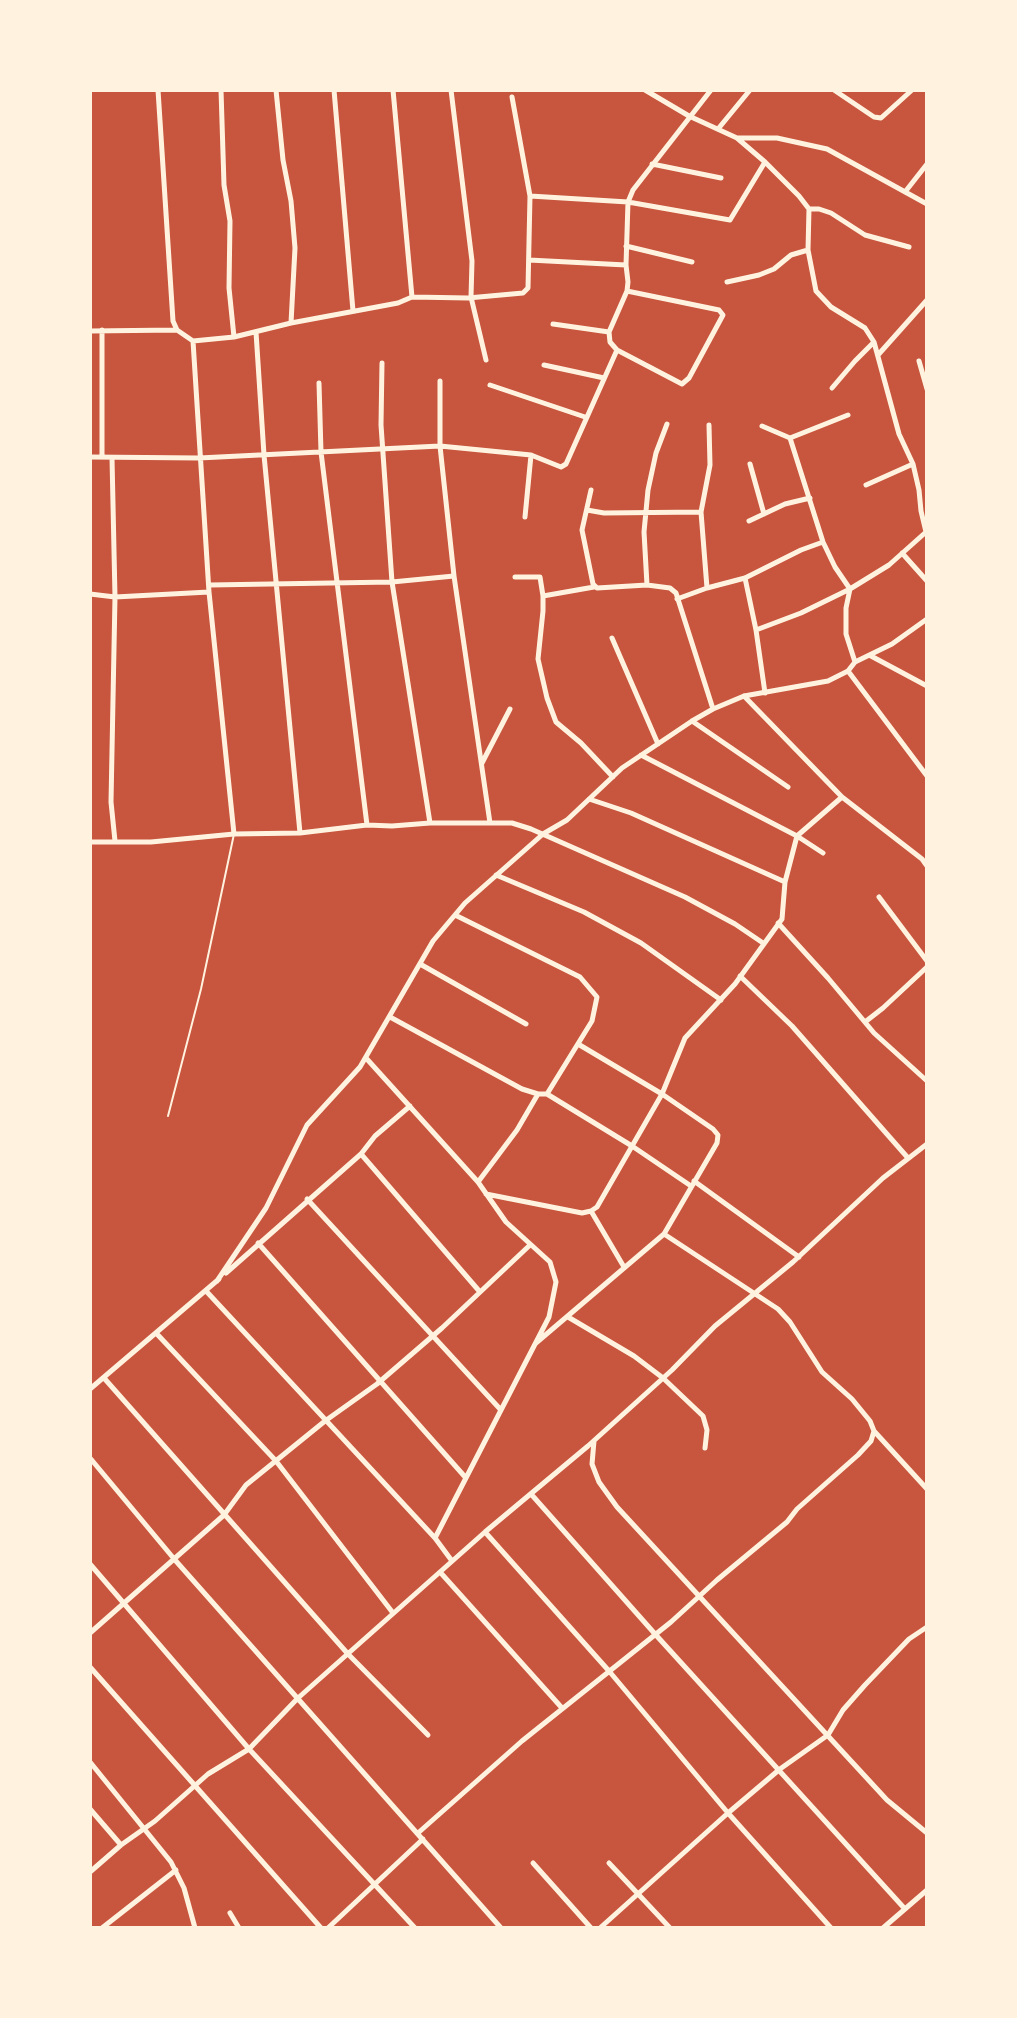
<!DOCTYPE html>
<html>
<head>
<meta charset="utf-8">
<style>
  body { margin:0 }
  #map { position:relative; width:1017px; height:2018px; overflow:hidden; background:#c8553d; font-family:Figtree,sans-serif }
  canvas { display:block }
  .frame { position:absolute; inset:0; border:92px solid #fff3e0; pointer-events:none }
</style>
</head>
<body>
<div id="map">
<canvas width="1017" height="2018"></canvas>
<div class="frame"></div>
</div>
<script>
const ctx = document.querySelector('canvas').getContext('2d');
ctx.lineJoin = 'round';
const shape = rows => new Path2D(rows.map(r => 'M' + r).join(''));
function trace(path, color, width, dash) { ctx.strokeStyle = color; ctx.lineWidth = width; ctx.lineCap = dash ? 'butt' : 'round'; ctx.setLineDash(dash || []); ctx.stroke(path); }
trace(shape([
  [168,1116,201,989,234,834]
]), '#fff3e0', 2);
trace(shape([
  [158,90,173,321,177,330,193,341],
  [221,90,224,185,230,221,229,288,234,337],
  [276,90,283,160,291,201,295,248,291,323],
  [334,90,353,311],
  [393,90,412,297],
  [451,90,472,261,471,297,486,360],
  [645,90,689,116,737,138,765,162,799,196,809,209,808,250,816,291,831,307,865,328,874,342,899,434,913,464,919,490,921,511,926,532,889,565,850,589,801,613,756,630],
  [834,90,874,117,881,118,912,90],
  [718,129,750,90],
  [737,138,777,138,827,149,927,204],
  [652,164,721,178],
  [905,192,927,164],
  [530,196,628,202,730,220,765,162],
  [809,209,819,209,831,213,865,235,909,247],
  [626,246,692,262],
  [529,260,626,265,628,202,633,190,711,90],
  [727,282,759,275,774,269,791,255,808,250],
  [553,324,609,332,627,291,628,282,626,265],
  [102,330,102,457],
  [90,331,177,330],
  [256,332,264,455,300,833],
  [609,332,610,342,617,350,682,384,689,378,723,315,719,310,627,291],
  [878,355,927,300],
  [919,361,927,389],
  [382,363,381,425,392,582,430,823],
  [544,365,604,378],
  [440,381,440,446,454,576,490,823],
  [319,383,321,452,367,825],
  [490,385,585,417],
  [832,388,855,361,874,342],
  [762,426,790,438,848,415],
  [790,438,823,542,835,567,850,589,846,608,846,634,855,662],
  [90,457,199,458,440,446,531,455,561,467,566,464,617,350],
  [112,458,115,597,111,802,115,841],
  [750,464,764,514],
  [866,485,913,464],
  [591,490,582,530,593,584,597,588,647,585,670,588,676,593,713,709],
  [587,510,604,513,701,512],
  [525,517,531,455],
  [749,521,785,504,810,498],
  [902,553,927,581],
  [515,577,540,577,543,596],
  [745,578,756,630,765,693],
  [210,585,392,582,454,576],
  [647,585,644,532,648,490,656,453,667,424],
  [594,587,543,596,543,611,538,659,547,698,556,722,581,743,613,777],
  [707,588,701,512,710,465,709,425],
  [90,594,115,597,209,592],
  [677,599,707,588,745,578,801,550,823,542],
  [612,638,658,744],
  [871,656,927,686],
  [848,671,927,776],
  [744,696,842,797,922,859,927,866],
  [692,721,788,787],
  [641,755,797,836,823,853],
  [482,763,510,709],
  [589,799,631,813,785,882],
  [234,834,209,592,193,341,234,337,291,323,398,303,412,297,468,298,523,293,528,288,530,196,512,97],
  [90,842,151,842,234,834,300,833,367,825,392,826,430,823,512,823,531,829,685,897,735,924,763,943],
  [496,875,584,912,641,943,721,1000],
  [879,897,927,961],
  [455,915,580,977,597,997,592,1021,547,1094],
  [778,923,828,978,874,1033,927,1081],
  [420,964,526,1024],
  [740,976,792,1026,908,1158],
  [390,1017,522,1089,538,1094,547,1094,632,1146,691,1186],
  [865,1022,883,1008,927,967],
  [366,1058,478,1182,506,1222,550,1262,556,1282,549,1317,435,1538],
  [361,1154,375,1136,410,1106],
  [694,1181,799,1257],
  [478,1182,517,1130,538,1094],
  [486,1194,582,1213,591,1211,597,1207,662,1094,685,1038,735,984,782,919,785,882,797,836,842,797],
  [307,1199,500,1409],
  [591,1211,624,1267],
  [258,1243,466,1478],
  [226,1273,361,1154,480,1292],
  [217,1281,266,1208,307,1125,360,1067,433,941,465,903,543,834,567,820,622,768,692,721,713,709,744,696,828,681,848,671,855,662,892,644,927,619],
  [207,1292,435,1538,452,1561],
  [568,1317,634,1356,663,1378,703,1416,707,1430,705,1448],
  [157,1334,276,1461,393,1613],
  [536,1343,664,1234,717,1143,718,1135,713,1129,662,1094,578,1044],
  [104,1378,348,1654,428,1735],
  [90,1389,219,1279],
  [874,1431,927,1489],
  [594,1441,592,1464,599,1482,617,1507,887,1800,927,1833],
  [90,1458,175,1560,501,1928],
  [531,1494,655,1634,905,1909],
  [485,1532,609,1671,728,1813,831,1928],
  [90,1564,249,1749,415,1928],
  [440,1572,562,1708],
  [90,1633,224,1515,246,1485,325,1421,377,1384,442,1328,530,1245],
  [90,1667,321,1928],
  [90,1762,171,1862,184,1888,195,1928],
  [90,1809,121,1845],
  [418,1833,522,1741,671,1622,717,1580,787,1522,797,1509,858,1455,871,1441,874,1431,870,1421,852,1399,822,1372,790,1322,778,1309,664,1234],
  [533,1863,591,1928],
  [609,1863,670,1928],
  [90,1872,121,1845,155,1821,208,1774,249,1749,298,1698,485,1532,588,1446,672,1370,715,1326,793,1262,883,1178,927,1144],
  [230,1913,239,1928],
  [102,1928,176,1870],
  [328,1928,423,1839],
  [600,1928,728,1813,780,1769,828,1735,843,1710,865,1685,909,1639,927,1627],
  [883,1928,927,1890]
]), '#fff3e0', 5);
</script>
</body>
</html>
